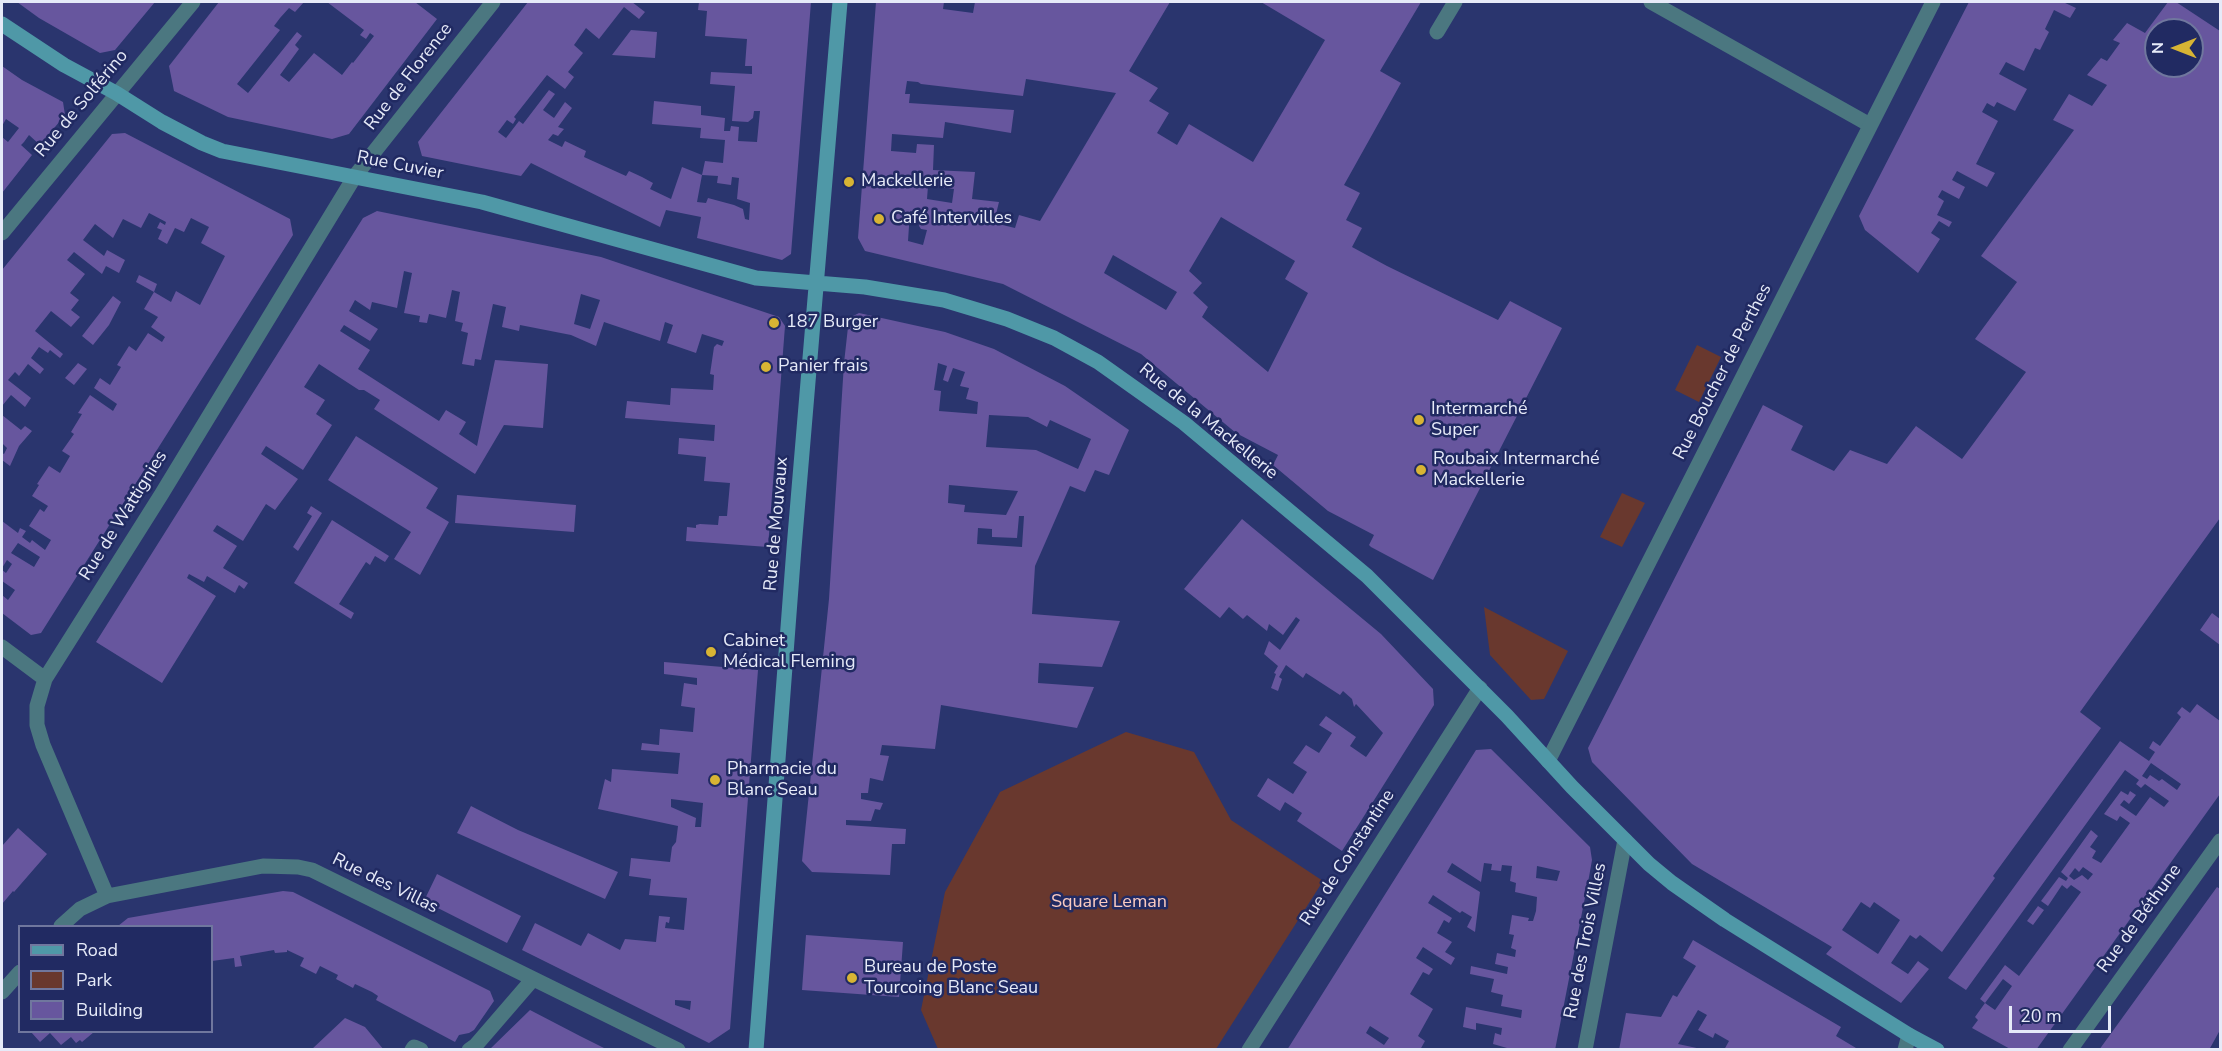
<!DOCTYPE html>
<html>
<head>
<meta charset="utf-8">
<style>
  body { margin:0 }
  #map { position:relative; width:2222px; height:1051px; overflow:hidden; background:#2a356e; font-family:"Nunito Sans",sans-serif }
  canvas { display:block }
  .frame { position:absolute; inset:0; border:3px solid #e6eaf8; pointer-events:none }
  .legend { position:absolute; left:18px; top:925px; width:195px; height:108px; box-sizing:border-box; background:#212a62; border:2px solid #70779e; margin:0; padding:8px 10px; list-style:none; font-size:18px; color:#e6eaf8 }
  .legend li { display:flex; align-items:center; gap:12px; height:30px }
  .legend b { width:30px; border:2px solid #70779e }
  .north { position:absolute; left:2144px; top:18px; width:60px; height:60px; box-sizing:border-box; background:#212a62; border:2px solid #70779e; border-radius:50%; rotate:270deg; font-size:16px; font-weight:700; line-height:24px; text-align:center; color:#e6eaf8 }
  .north::after { content:''; display:block; margin:auto; width:21px; height:27px; background:#d8b434; clip-path:polygon(50% 0,100% 100%,50% 72%,0 100%) }
  .scale { position:absolute; left:2009px; top:1006px; width:102px; height:27px; box-sizing:border-box; border:3px solid #e6eaf8; border-top:0; padding-left:8px; font-size:18px; line-height:21px; white-space:nowrap; color:#e6eaf8; -webkit-text-stroke:4px #212a62; paint-order:stroke }
</style>
</head>
<body>
<div id="map">
<canvas width="2222" height="1051"></canvas>
<div class="frame"></div>
<ul class="legend">
<li><b style="height:8px;background:#4f98a7"></b>Road</li>
<li><b style="height:16px;background:#69382e"></b>Park</li>
<li><b style="height:16px;background:#67569e"></b>Building</li>
</ul>
<div class="north">N</div>
<div class="scale">20 m</div>
</div>
<script>
const ctx = document.querySelector('canvas').getContext('2d');
ctx.lineJoin = 'round';
function fill(path, color) { ctx.fillStyle = color; ctx.fill(path, 'evenodd'); }
const shape = rows => new Path2D(rows.map(r => 'M' + r).join(''));
function trace(path, color, width, dash) { ctx.strokeStyle = color; ctx.lineWidth = width; ctx.lineCap = dash ? 'butt' : 'round'; ctx.setLineDash(dash || []); ctx.stroke(path); }
function drawText(font, color, halo, rows, align = 'center') {
  ctx.font = font + ' "Nunito Sans",sans-serif'; ctx.lineWidth = 5; ctx.setLineDash([]); ctx.textBaseline = 'middle'; ctx.strokeStyle = halo; ctx.fillStyle = color; for (const [text, x, y, turn = 0] of rows) {
    ctx.save(); ctx.translate(x, y); ctx.rotate((+turn || 0) * Math.PI / 180); ctx.textAlign = isNaN(turn) ? turn : align; if (halo) ctx.strokeText(text, 0, 0); ctx.fillText(text, 0, 0); ctx.restore();
  }
}
fill(shape([
  [1697,345,1721,357,1699,402,1675,390],
  [1622,493,1645,503,1622,547,1600,537],
  [1484,607,1568,651,1544,699,1531,700,1490,655],
  [1126,732,1194,752,1231,820,1323,881,1216,1049,938,1049,921,1010,945,892,1000,792]
]), '#69382e');
fill(shape([
  [17,2,155,2,115,50,100,53,39,18],
  [219,2,304,2,295,12,289,8,280,18,274,26,280,30,237,84,248,93,297,32,302,36,295,45,299,49,280,75,289,82,314,53,342,75,352,62,353,63,374,36,370,33,366,39,360,35,364,30,327,2,415,2,437,19,349,134,332,139,228,117,174,91,169,66],
  [528,2,632,2,645,12,639,19,624,7,599,39,586,28,574,45,583,53,568,72,574,77,565,89,547,75,514,117,516,119,513,124,507,120,498,132,506,138,519,121,523,124,549,90,555,94,543,110,554,118,565,102,572,108,558,127,564,129,558,136,553,134,548,140,562,147,565,141,586,151,584,157,626,176,629,171,642,177,653,183,650,189,671,199,682,167,702,175,705,161,723,163,725,140,700,138,701,128,652,124,654,101,701,106,701,115,725,118,724,131,730,131,731,126,739,127,738,141,757,142,760,111,754,111,753,118,748,122,732,121,735,86,710,84,711,72,752,74,752,66,745,66,747,39,705,36,707,11,698,10,699,2,811,2,791,254,782,260,697,238,701,217,666,210,660,227,531,163,521,176,422,156,418,142],
  [702,175,718,176,717,183,731,185,732,177,739,178,737,199,750,203,749,220,745,219,743,209,734,205,708,198,706,203,697,202],
  [876,2,944,2,943,9,973,13,975,2,1170,2,1129,71,1158,88,1149,101,1169,113,1157,133,1177,145,1189,124,1253,162,1325,40,1261,2,1421,2,1380,71,1401,83,1344,185,1360,193,1346,220,1362,228,1352,247,1387,266,1498,320,1510,301,1562,328,1433,580,1371,547,1369,545,1374,535,1328,511,1273,465,1278,455,1236,433,1141,354,1003,284,865,251,858,238],
  [1026,79,1116,93,1040,221,1019,215,1015,228,990,222,996,214,999,202,972,199,975,172,933,170,934,145,917,144,916,153,891,151,892,134,943,138,945,122,1011,133,1014,110,909,103,910,94,905,94,907,81,918,82,921,84,1023,96],
  [928,186,954,189,952,203,927,199],
  [910,211,922,213,919,226,921,229,927,230,923,245,908,241],
  [1221,217,1295,261,1285,279,1308,293,1268,372,1202,317,1208,307,1193,293,1202,283,1189,271],
  [1113,255,1177,292,1166,310,1104,273],
  [1969,2,2063,2,2076,8,2070,18,2054,10,2045,29,2049,32,2040,50,2035,48,2024,71,2006,62,1999,74,2027,89,2015,111,1997,102,1994,107,1987,103,1982,112,1998,121,1976,164,1995,173,1987,187,1957,171,1952,180,1965,187,1959,199,1942,190,1938,197,1944,201,1937,215,1952,222,1949,227,1939,221,1931,233,1940,239,1918,273,1865,230,1859,216],
  [2168,2,2176,2,2220,31,2220,518,2080,712,2101,728,1993,876,1995,878,1942,952,1920,935,1916,939,1910,935,1891,963,1908,974,1918,961,1929,969,1901,1003,1826,954,1832,947,1692,864,1592,762,1588,748,1763,405,1803,426,1791,450,1834,471,1850,450,1887,464,1916,426,1962,459,2026,372,1975,339,2017,282,1981,256,2074,130,2053,120,2069,94,2092,106,2107,85,2087,75,2101,58,2107,61,2120,43,2113,40,2127,23,2145,33],
  [2156,30,2192,30,2192,66,2156,66],
  [1861,902,1870,908,1874,902,1900,920,1878,954,1842,930],
  [631,30,657,32,655,58,612,55],
  [2,66,22,80,63,102,65,115,40,145,29,135,24,142,21,145,32,155,2,193,2,137,8,142,19,128,6,119,2,126],
  [125,133,290,219,293,235,41,633,31,635,2,613,2,595,8,600,15,590,2,581,2,570,6,573,12,564,7,560,2,568,2,521,18,533,20,528,26,531,22,537,30,543,32,540,45,550,51,540,29,526,40,509,44,512,48,506,32,496,39,485,37,484,49,466,60,473,70,456,62,451,74,434,71,432,82,414,78,413,90,395,113,411,117,404,94,388,100,378,110,385,121,367,117,365,129,346,136,351,148,333,162,342,165,337,151,327,158,317,144,309,154,292,136,282,139,275,157,284,154,292,171,302,176,291,200,305,225,256,201,243,209,227,191,218,184,232,175,228,167,244,158,239,162,230,157,228,160,222,165,225,166,222,149,213,141,228,123,219,113,238,95,224,83,240,104,256,107,250,125,260,119,273,106,266,102,274,74,252,67,260,85,274,70,293,79,300,71,310,80,317,71,327,51,311,35,331,63,354,60,358,50,350,48,353,39,347,31,358,44,369,40,374,28,364,19,376,15,372,8,380,31,398,25,407,11,395,2,406,2,270,112,134],
  [18,543,40,557,34,567,11,553],
  [377,211,601,257,779,317,785,326,768,547,686,541,687,527,696,528,696,525,700,524,718,525,719,516,727,516,730,483,704,481,706,457,678,454,679,438,714,441,715,425,625,418,627,401,670,405,671,388,713,390,714,375,710,374,714,347,717,344,722,346,724,341,702,334,696,353,667,343,673,325,665,322,660,341,604,322,596,346,571,335,520,325,519,331,502,327,506,307,493,304,481,360,475,359,474,366,462,364,468,333,461,331,463,323,455,321,460,292,452,290,446,318,429,314,427,323,419,322,420,316,404,313,412,273,404,271,397,308,372,302,370,310,355,300,349,311,378,329,370,341,344,325,340,331,370,350,358,369,439,421,446,410,466,422,459,434,477,446,495,360,548,364,543,428,504,425,475,474,374,409,380,400,364,390,359,390,319,364,304,387,325,400,316,414,332,425,303,470,266,446,261,454,298,479,275,510,266,504,243,541,217,525,213,531,237,546,223,568,248,583,244,589,239,585,235,593,207,576,204,582,189,574,187,578,216,596,162,683,96,642,363,218],
  [581,294,600,300,590,329,574,324],
  [113,296,121,302,109,325,93,345,82,336],
  [859,313,945,332,994,349,1065,386,1129,430,1109,475,1095,470,1085,492,1070,486,1035,566,1032,614,1120,621,1102,667,1039,663,1038,683,1094,687,1077,728,941,705,935,749,882,745,880,755,889,756,883,781,870,778,868,793,861,793,861,799,883,803,880,810,875,809,871,821,846,820,846,825,906,829,905,844,892,844,890,875,812,872,802,861,829,599,844,363,849,318],
  [938,363,947,366,943,380,948,382,953,368,965,372,960,386,969,388,966,399,978,402,977,414,939,411,941,391,934,390],
  [989,415,1028,417,1047,427,1050,420,1091,439,1078,469,1036,450,986,447],
  [949,485,1018,491,1006,515,964,512,965,505,948,503],
  [1019,516,1024,516,1022,547,977,544,978,528,992,529,992,537,1017,538],
  [78,363,87,369,74,385,65,378],
  [2,415,21,430,25,426,32,431,19,446,10,466,2,460,2,453,4,454,7,448,2,443],
  [356,436,438,488,426,508,449,522,420,575,394,559,411,532,328,480],
  [457,495,576,505,574,532,455,523],
  [311,506,322,513,298,551,293,547,312,516,307,513],
  [1242,519,1381,634,1433,689,1434,705,1342,851,1297,821,1302,813,1285,802,1280,811,1257,796,1268,778,1293,794,1307,772,1293,763,1306,745,1319,753,1332,733,1319,725,1326,716,1356,737,1350,746,1366,757,1383,733,1356,704,1354,707,1352,699,1343,691,1340,695,1306,673,1303,678,1286,665,1279,677,1282,679,1278,691,1271,688,1276,674,1274,673,1278,666,1264,654,1269,641,1280,650,1300,620,1296,617,1283,635,1269,624,1267,631,1247,615,1243,619,1229,607,1220,618,1184,589],
  [332,520,389,556,385,562,375,556,370,565,366,562,339,604,354,613,351,619,294,583],
  [2212,613,2220,619,2220,645,2200,630],
  [664,662,758,670,730,1029,709,1043,522,950,535,923,581,946,588,933,620,950,625,939,656,942,659,916,670,917,669,923,666,922,665,928,684,930,687,898,649,895,651,879,629,876,631,858,670,862,672,847,676,842,678,826,598,809,605,779,611,782,612,769,678,774,680,753,641,750,642,743,659,745,660,729,693,732,695,708,681,706,684,683,697,685,697,678,664,674],
  [671,799,703,803,701,827,695,827,696,818,671,807],
  [675,1000,691,1001,690,1010,675,1005],
  [2197,704,2220,721,2220,794,2036,1050,2012,1050,1972,1028,1978,1020,1975,1017,1985,1003,1995,1010,2012,986,2003,979,1985,1003,1980,999,2005,965,2019,976,2081,892,2071,885,2067,889,2062,885,2048,906,2041,901,2059,877,2066,881,2068,878,2061,872,2091,830,2098,836,2090,847,2096,851,2092,858,2101,863,2130,823,2120,816,2117,821,2104,814,2121,791,2128,795,2130,791,2136,795,2129,804,2124,800,2120,805,2136,816,2150,797,2164,807,2169,801,2145,784,2141,788,2136,784,2139,780,2125,770,1966,990,1948,978,2120,741,2149,761,2155,752,2149,748,2153,741,2160,746,2181,717,2177,713,2182,707,2190,713],
  [2151,763,2181,784,2177,790,2162,779,2159,781,2150,775,2147,779,2142,776],
  [2083,867,2093,874,2088,880,2082,875,2074,880,2069,876,2075,868,2079,872],
  [1491,749,1590,847,1592,860,1589,877,1555,1050,1514,1050,1493,1044,1495,1033,1501,1035,1502,1028,1476,1023,1476,1030,1463,1027,1466,1007,1521,1018,1522,1010,1501,1006,1503,995,1491,992,1494,979,1470,974,1471,966,1507,974,1508,967,1495,964,1497,953,1515,957,1516,950,1511,948,1514,935,1509,934,1512,915,1529,918,1528,921,1533,921,1536,911,1537,897,1515,892,1516,883,1510,881,1512,866,1502,865,1501,871,1491,870,1492,864,1484,863,1481,882,1452,863,1447,872,1480,892,1475,932,1467,927,1472,917,1462,911,1460,913,1433,895,1428,903,1452,918,1449,923,1444,920,1437,933,1452,942,1445,952,1455,958,1451,965,1423,947,1416,958,1433,969,1429,975,1423,972,1410,994,1433,1009,1418,1036,1425,1041,1420,1050,1287,1050,1476,750],
  [1537,866,1560,871,1557,881,1536,878],
  [1370,1026,1389,1038,1384,1045,1366,1033],
  [471,806,518,830,618,872,605,899,457,833],
  [18,828,47,854,14,892,13,891,2,904,2,846],
  [437,874,521,916,507,943,424,901],
  [2217,887,2220,889,2220,1030,2209,1050,2099,1050],
  [283,891,293,892,490,991,494,1001,474,1030,469,1033,459,1035,455,1042,376,1000,378,996,372,992,355,984,353,988,336,979,338,975,320,966,316,974,300,966,304,958,287,950,287,952,275,953,274,950,240,956,242,966,235,967,234,958,212,961,212,926,118,926,128,918],
  [2038,906,2044,910,2033,925,2027,921],
  [806,935,903,942,899,997,802,990],
  [1693,940,1841,1027,1836,1036,1856,1048,1855,1050,1724,1050,1729,1041,1715,1033,1713,1038,1698,1030,1707,1015,1698,1010,1678,1044,1706,1050,1619,1050,1626,1013,1661,1017,1673,995,1677,997,1696,966,1683,958],
  [530,1010,580,1036,608,1050,489,1050],
  [345,1018,365,1027,384,1050,311,1050],
  [31,1032,94,1032,82,1042,80,1040,76,1043,71,1037,61,1045,50,1033,40,1042]
]), '#67569e');
trace(shape([
  [1651,2,1870,125],
  [1437,32,1455,2]
]), '#4b7780', 15);
trace(shape([
  [2,233,193,2],
  [2,647,45,679],
  [1548,761,1933,2],
  [107,896,43,745,37,725,37,706,45,679,161,495,355,176,493,2],
  [61,926,80,909,107,896,263,866,298,867,312,870,678,1050],
  [2,992,20,972],
  [412,1050,414,1047,421,1050],
  [469,1050,476,1045,533,979],
  [1249,1050,1480,688],
  [1585,1050,1625,840],
  [1905,1050,1909,1035],
  [2070,1050,2220,841]
]), '#4b7780', 15);
trace(shape([
  [2,24,64,65,116,93,162,122,202,143,222,151,482,202,756,278,865,287,944,300,1007,319,1054,338,1098,362,1184,423,1367,576,1507,716,1572,787,1649,864,1672,883,1725,920,1909,1035,1937,1050],
  [756,1050,794,548,840,2]
]), '#4f98a7', 15);
for (const [x, y, r, color] of [
  [849,182,6,"#d8b434"],
  [879,219,6,"#d8b434"],
  [774,323,6,"#d8b434"],
  [766,367,6,"#d8b434"],
  [1419,420,6,"#d8b434"],
  [1421,470,6,"#d8b434"],
  [711,652,6,"#d8b434"],
  [715,780,6,"#d8b434"],
  [852,978,6,"#d8b434"]
]) { const dot = new Path2D(); dot.arc(x, y, r, 0, 2 * Math.PI); ctx.fillStyle = color; ctx.fill(dot); trace(dot, '#212a62', 2); }
drawText('18px', '#e6eaf8', '#212a62', [
  ["Rue de Florence",409,77,-52],
  ["Rue de Solférino",82,104,-50],
  ["Rue Cuvier",400,166,11],
  ["Rue Boucher de Perthes",1723,372,-63],
  ["Rue de la Mackellerie",1208,422,39],
  ["Rue de Wattignies",124,516,-58],
  ["Rue de Mouvaux",777,524,-85],
  ["Rue de Constantine",1348,858,-57],
  ["Rue des Villas",385,884,26],
  ["Rue de Béthune",2140,919,-54],
  ["Rue des Trois Villes",1586,941,-79]
]);
drawText('18px', '#e6eaf8', '#212a62', [
  ["Mackellerie",861,182],
  ["Café Intervilles",891,219],
  ["187 Burger",786,323],
  ["Panier frais",778,367],
  ["Intermarché",1431,410],
  ["Super",1431,431],
  ["Roubaix Intermarché",1433,460],
  ["Mackellerie",1433,481],
  ["Cabinet",723,642],
  ["Médical Fleming",723,663],
  ["Pharmacie du",727,770],
  ["Blanc Seau",727,791],
  ["Bureau de Poste",864,968],
  ["Tourcoing Blanc Seau",864,989]
], 'left');
drawText('18px', '#facac0', '#212a62', [
  ["Square Leman",1109,903]
]);
</script>
</body>
</html>
